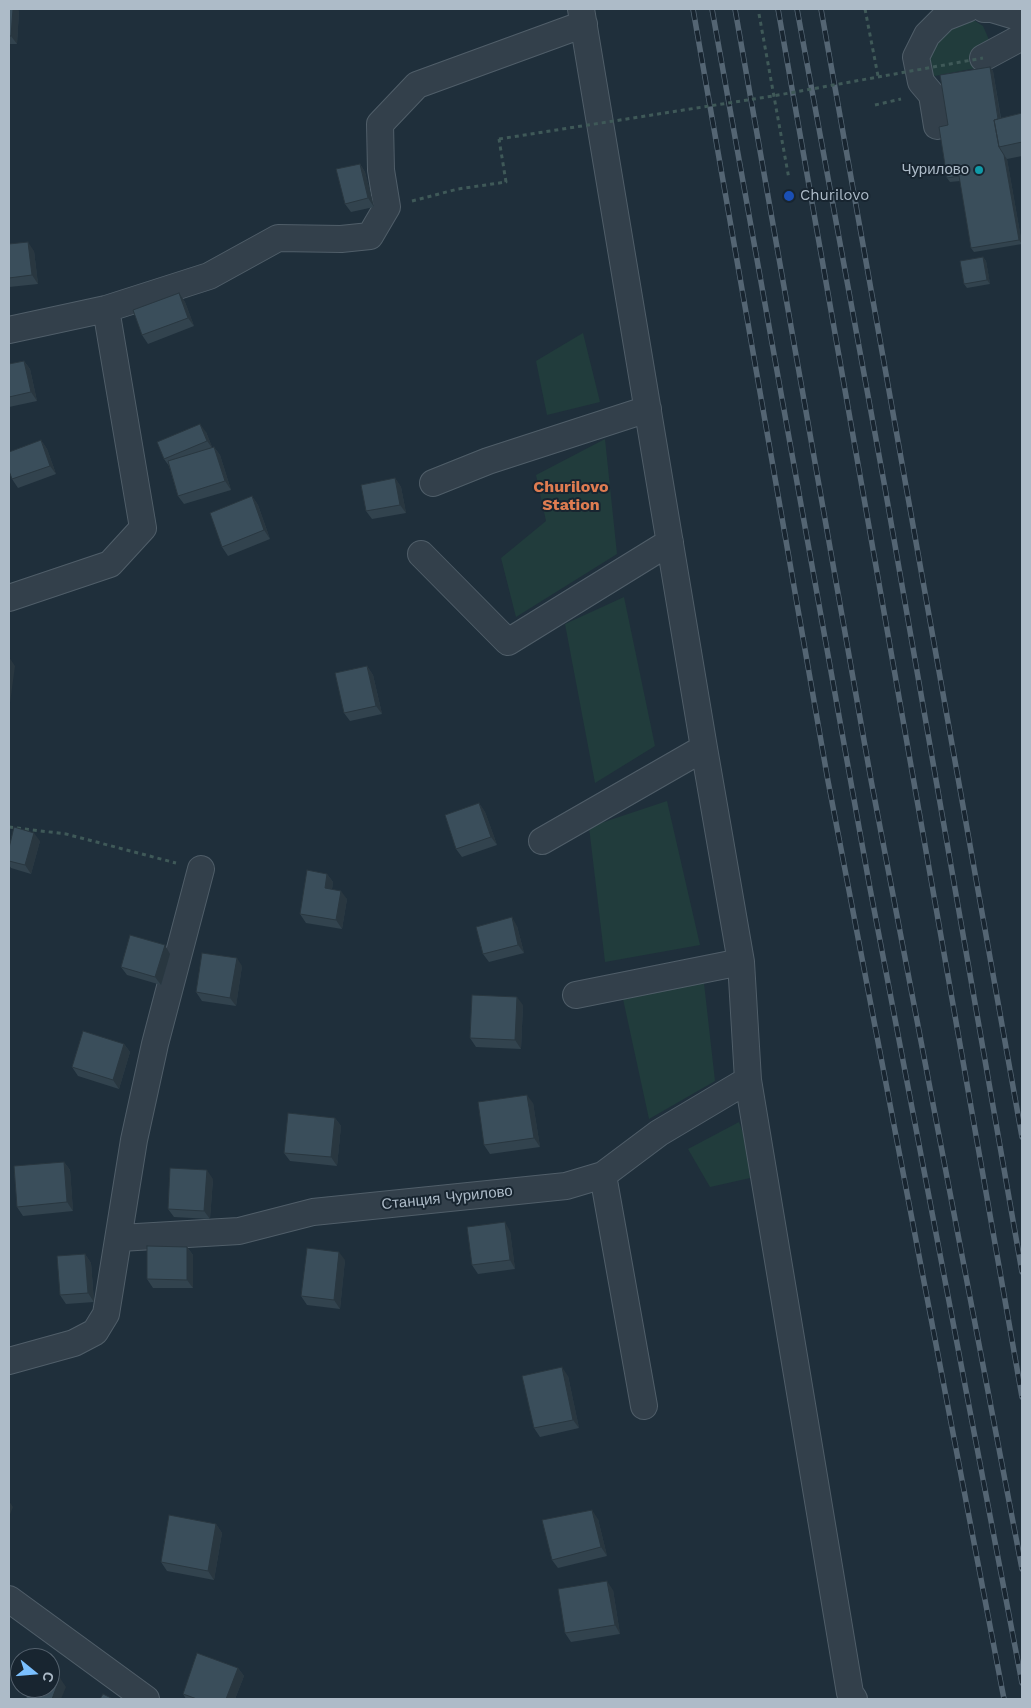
<!DOCTYPE html>
<html>
<head>
<meta charset="utf-8">
<style>
  body { margin:0 }
  #map { position:relative; width:1031px; height:1708px; overflow:hidden; background:#1f2f3b; font-family:"Work Sans",sans-serif }
  canvas { display:block }
  .frame { position:absolute; inset:0; border:10px solid #adbbc8; pointer-events:none }
  .north { position:absolute; left:10px; top:1648px; width:50px; height:50px; box-sizing:border-box; background:#182530; border:1px solid #54616d; border-radius:50%; rotate:107deg; font-size:14px; font-weight:700; line-height:20px; text-align:center; color:#adbbc8 }
  .north::after { content:''; display:block; margin:auto; width:18px; height:22px; background:#7bc0ff; clip-path:polygon(50% 0,100% 100%,50% 72%,0 100%) }
</style>
</head>
<body>
<div id="map">
<canvas width="1031" height="1708"></canvas>
<div class="frame"></div>
<div class="north">С</div>
</div>
<script>
const ctx = document.querySelector('canvas').getContext('2d');
ctx.lineJoin = 'round';
function fill(path, color) { ctx.fillStyle = color; ctx.fill(path, 'evenodd'); }
const shape = rows => new Path2D(rows.map(r => 'M' + r).join(''));
function trace(path, color, width, dash) { ctx.strokeStyle = color; ctx.lineWidth = width; ctx.lineCap = dash ? 'butt' : 'round'; ctx.setLineDash(dash || []); ctx.stroke(path); }
function drawText(font, color, halo, rows, align = 'center') {
  ctx.font = font + ' "Work Sans",sans-serif'; ctx.lineWidth = 4; ctx.setLineDash([]); ctx.textBaseline = 'middle'; ctx.strokeStyle = halo; ctx.fillStyle = color; for (const [text, x, y, turn = 0] of rows) {
    ctx.save(); ctx.translate(x, y); ctx.rotate((+turn || 0) * Math.PI / 180); ctx.textAlign = isNaN(turn) ? turn : align; if (halo) ctx.strokeText(text, 0, 0); ctx.fillText(text, 0, 0); ctx.restore();
  }
}
fill(shape([
  [969,17,983,26,990,42,991,65,930,77,925,55,935,38],
  [583,333,600,402,547,415,536,361],
  [605,439,617,554,516,617,501,558,546,521,536,475],
  [624,597,655,746,595,783,565,624],
  [667,801,700,945,605,962,589,827],
  [704,983,715,1081,649,1119,623,999],
  [739,1122,759,1176,710,1187,688,1149]
]), '#213c3c');
const minor = shape([
  [581,9,704,748,741,962,748,1080,850,1693,854,1699],
  [984,9,992,9,1022,18],
  [983,58,1022,37],
  [937,126,932,95,921,82,916,57,927,35,944,18,967,9],
  [9,330,106,309,209,276,278,238,341,239,370,236,387,207,381,170,380,124,417,85,584,24],
  [433,483,488,461,648,409],
  [421,554,508,642,670,542],
  [9,598,110,564,143,528,106,309],
  [542,841,704,748],
  [576,995,741,962],
  [603,1175,644,1406],
  [120,1238,239,1231,313,1212,566,1186,603,1175,659,1133,748,1080],
  [9,1361,74,1343,95,1332,106,1314,134,1140,155,1044,201,869],
  [9,1599,146,1699]
]);
trace(minor, '#505e69', 28);
trace(shape([
  [865,9,878,76],
  [759,14,789,179],
  [875,105,901,99],
  [412,201,458,189,506,182,499,139],
  [9,827,66,834,176,863]
]), '#3f5958', 3, [4, 4]);
trace(minor, '#33404b', 26);
const rail = shape([
  [693,9,828,781,1004,1699],
  [712,9,869,883,1022,1683],
  [735,9,871,780,1022,1569],
  [778,9,1022,1397],
  [797,9,885,488,1022,1272],
  [821,9,1022,1137]
]);
trace(rail, '#546573', 5.5);
trace(rail, '#182530', 4, [11]);
trace(shape([
  [499,139,773,96,983,58]
]), '#3f5958', 3, [4, 4]);
fill(shape([
  [9,9,19,11,17,44,9,44],
  [990,67,993,71,1001,118,1022,113,1022,156,1007,159,1022,244,974,252,971,248,960,181,950,182,947,178,948,125],
  [360,164,365,172,374,207,351,212,345,204],
  [9,244,34,251,38,284,9,287],
  [983,257,986,261,990,284,967,288,964,284],
  [179,293,185,302,194,326,148,344,142,335],
  [24,361,30,369,37,401,9,407,9,364],
  [206,432,212,447,214,447,220,455,231,490,184,504,178,496,169,466,164,459],
  [41,440,47,449,56,474,18,488,12,479],
  [395,478,401,487,406,513,372,519,366,511],
  [252,496,258,505,270,539,228,556,222,547],
  [367,666,373,675,382,714,350,721,344,713],
  [479,803,485,812,497,845,462,857,456,849],
  [40,841,31,874,11,868,9,865,9,848],
  [327,874,333,882,332,889,347,899,342,929,306,923,300,914],
  [517,926,524,953,489,962,483,954],
  [170,954,161,985,127,975,121,967],
  [242,966,236,1006,202,1001,196,992],
  [523,1005,521,1049,476,1047,470,1038],
  [124,1044,130,1052,119,1089,78,1076,72,1067],
  [533,1103,540,1147,490,1154,484,1145],
  [335,1118,341,1126,337,1166,290,1161,284,1153],
  [64,1162,70,1170,73,1211,23,1216,17,1207],
  [213,1179,210,1219,174,1217,168,1209],
  [510,1231,515,1269,478,1274,472,1265],
  [187,1247,193,1255,193,1288,153,1288,147,1279],
  [85,1254,91,1263,94,1302,66,1304,60,1295],
  [345,1260,340,1309,307,1305,301,1296],
  [568,1376,579,1428,540,1437,534,1428],
  [598,1519,607,1556,558,1568,552,1560],
  [216,1524,222,1533,214,1580,167,1571,161,1562],
  [613,1590,620,1634,571,1642,565,1633],
  [238,1668,244,1676,235,1699,186,1699,183,1694]
]), '#32434e');
fill(shape([
  [13,9,18,9,19,11,17,44,11,36],
  [990,67,993,71,1005,146,1003,146],
  [1004,155,1007,159,1022,244,1019,240],
  [360,164,365,172,374,207,368,198],
  [28,242,34,251,38,284,32,275],
  [983,257,986,261,990,284,987,280],
  [179,293,185,302,194,326,188,318],
  [24,361,30,369,37,401,31,392],
  [200,424,206,432,213,449,207,441],
  [41,440,47,449,56,474,50,466],
  [214,447,220,455,231,490,225,481],
  [395,478,401,487,406,513,400,505],
  [252,496,258,505,270,539,264,530],
  [9,657,15,666,10,703,9,701],
  [367,666,373,675,382,714,376,706],
  [479,803,485,812,497,845,491,837],
  [34,833,40,841,31,874,25,865],
  [327,874,333,882,331,897,325,888],
  [341,891,347,899,342,929,336,920],
  [512,917,517,926,524,953,518,945],
  [165,945,170,954,161,985,155,977],
  [237,958,242,966,236,1006,230,998],
  [517,997,523,1005,521,1049,515,1040],
  [124,1044,130,1052,119,1089,113,1080],
  [527,1095,533,1103,540,1147,534,1138],
  [335,1118,341,1126,337,1166,331,1157],
  [64,1162,70,1170,73,1211,67,1202],
  [207,1170,213,1179,210,1219,204,1211],
  [505,1222,510,1231,515,1269,510,1260],
  [187,1247,193,1255,193,1288,187,1280],
  [339,1252,345,1260,340,1309,334,1300],
  [85,1254,91,1263,94,1302,88,1293],
  [562,1367,568,1376,579,1428,573,1420],
  [9,1501,13,1507,9,1517],
  [592,1510,598,1519,607,1556,601,1547],
  [216,1524,222,1533,214,1580,208,1571],
  [607,1581,613,1590,620,1634,615,1625],
  [238,1668,244,1676,235,1699,226,1699],
  [60,1678,66,1687,61,1699,52,1699]
]), '#293740');
const building = shape([
  [9,9,13,9,11,36,9,36,9,9],
  [990,67,998,119,994,120,999,147,1004,155,1019,240,971,248,959,176,947,178,939,127,948,125,940,75,990,67],
  [1022,113,1022,142,999,147,994,120,1022,113],
  [360,164,368,198,345,204,336,169,360,164],
  [28,242,32,275,9,278,9,244,28,242],
  [983,257,987,280,964,284,960,261,983,257],
  [179,293,188,318,142,335,133,310,179,293],
  [24,361,31,392,9,397,9,364,24,361],
  [200,424,207,441,164,459,157,442,200,424],
  [41,440,50,466,12,479,9,471,9,452,41,440],
  [214,447,225,481,178,496,168,461,214,447],
  [395,478,400,505,366,511,361,485,395,478],
  [252,496,264,530,222,547,210,513,252,496],
  [367,666,376,706,344,713,335,673,367,666],
  [479,803,491,837,456,849,445,815,479,803],
  [14,827,34,833,25,865,9,861,9,848,14,827],
  [307,870,327,874,325,888,341,891,336,920,300,914,307,870],
  [512,917,518,945,483,954,476,927,512,917],
  [130,935,165,945,155,977,121,967,130,935],
  [202,953,237,958,230,998,196,992,202,953],
  [472,995,517,997,515,1040,470,1038,472,995],
  [83,1031,124,1044,113,1080,72,1067,83,1031],
  [527,1095,534,1138,484,1145,478,1102,527,1095],
  [288,1113,335,1118,331,1157,284,1153,288,1113],
  [64,1162,67,1202,17,1207,14,1166,64,1162],
  [170,1168,207,1170,204,1211,168,1209,170,1168],
  [505,1222,510,1260,472,1265,467,1227,505,1222],
  [147,1246,187,1247,187,1280,147,1279,147,1246],
  [307,1248,339,1252,334,1300,301,1296,307,1248],
  [85,1254,88,1293,60,1295,57,1256,85,1254],
  [562,1367,573,1420,534,1428,522,1376,562,1367],
  [592,1510,601,1547,552,1560,542,1520,592,1510],
  [169,1515,216,1524,208,1571,161,1562,169,1515],
  [607,1581,615,1625,565,1633,558,1589,607,1581],
  [197,1653,238,1668,226,1699,197,1699,183,1694,197,1653],
  [50,1675,60,1678,52,1699,28,1699,26,1698,30,1688,50,1688,50,1675],
  [103,1694,113,1699,100,1699,103,1694]
]);
fill(building, '#3a4e5b');
trace(building, '#293740', 1);
for (const [x, y, r, color] of [
  [979,170,5,"#0f9aa8"],
  [789,196,6,"#1a4fb4"]
]) { const dot = new Path2D(); dot.arc(x, y, r, 0, 2 * Math.PI); ctx.fillStyle = color; ctx.fill(dot); trace(dot, '#182530', 2); }
drawText('15px', '#adbbc8', '#182530', [
  ["Чурилово",969,170],
  ["Churilovo",800,196,"left"]
], 'right');
drawText('15px', '#adbbc8', '#182530', [
  ["Станция Чурилово",447,1198,-6]
]);
drawText('bold 16px', '#df7c51', '#182530', [
  ["Churilovo",571,487],
  ["Station",571,505]
]);
</script>
</body>
</html>
